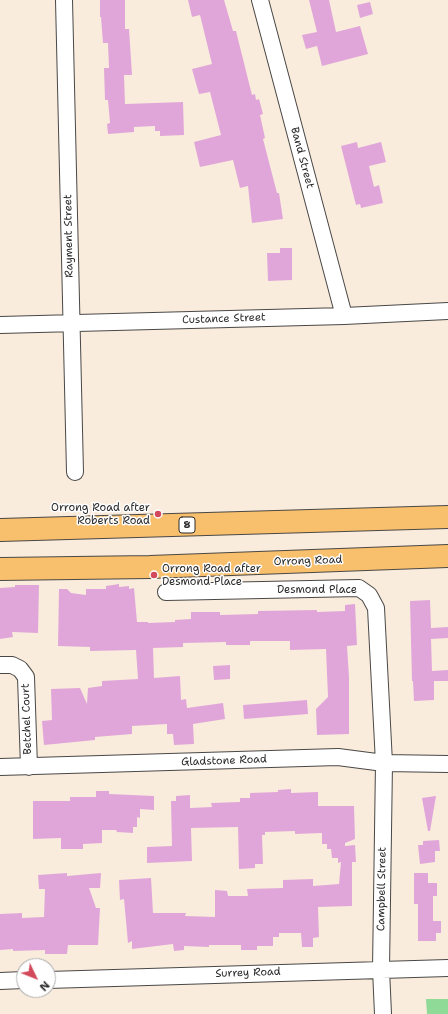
<!DOCTYPE html>
<html>
<head>
<meta charset="utf-8">
<style>
  body { margin:0 }
  #map { position:relative; width:448px; height:1014px; overflow:hidden; background:#f9ecdd; font-family:"Shantell Sans",sans-serif }
  canvas { display:block }
  .north { position:absolute; left:16px; top:958px; width:40px; height:40px; box-sizing:border-box; background:#fff; border:1px solid #aaa; border-radius:50%; rotate:133deg; font-size:11px; font-weight:700; line-height:16px; text-align:center; color:#2b2b2b }
  .north::after { content:''; display:block; margin:auto; width:14px; height:18px; background:#d1495b; clip-path:polygon(50% 0,100% 100%,50% 72%,0 100%) }
</style>
</head>
<body>
<div id="map">
<canvas width="448" height="1014"></canvas>
<div class="north">N</div>
</div>
<script>
const ctx = document.querySelector('canvas').getContext('2d');
ctx.lineJoin = 'round';
function fill(path, color) { ctx.fillStyle = color; ctx.fill(path, 'evenodd'); }
const shape = rows => new Path2D(rows.map(r => 'M' + r).join(''));
function trace(path, color, width, dash) { ctx.strokeStyle = color; ctx.lineWidth = width; ctx.lineCap = dash ? 'butt' : 'round'; ctx.setLineDash(dash || []); ctx.stroke(path); }
function drawText(font, color, halo, rows, align = 'center') {
  ctx.font = font + ' "Shantell Sans",sans-serif'; ctx.lineWidth = 3; ctx.setLineDash([]); ctx.textBaseline = 'middle'; ctx.strokeStyle = halo; ctx.fillStyle = color; for (const [text, x, y, turn = 0] of rows) {
    ctx.save(); ctx.translate(x, y); ctx.rotate((+turn || 0) * Math.PI / 180); ctx.textAlign = isNaN(turn) ? turn : align; if (halo) ctx.strokeText(text, 0, 0); ctx.fillText(text, 0, 0); ctx.restore();
  }
}
fill(shape([
  [426,999,448,999,448,1014,427,1014]
]), '#8fda97');
fill(shape([
  [100,0,125,0,125,29,129,29,132,75,124,75,125,104,183,102,184,135,160,136,160,131,155,131,155,126,134,127,134,132,108,134,107,124,110,123,108,100,105,100,104,68,109,68,108,43,103,43,101,17,100,17],
  [188,0,224,0,233,31,236,31,252,95,255,94,256,100,259,99,263,114,260,115,265,138,263,139,277,193,279,193,283,219,252,223,248,186,240,188,233,160,200,167,194,142,221,135,210,92,199,94,192,69,212,64,200,15,192,17],
  [309,0,329,0,336,32,360,26,368,54,322,66,317,46,306,49,302,35,317,32],
  [370,2,373,14,360,18,357,5],
  [357,142,358,148,381,142,386,162,369,166,374,187,379,185,383,203,361,208,360,204,356,205,341,146],
  [280,248,292,248,292,280,268,281,267,253,280,253],
  [119,584,119,587,129,586,129,589,134,588,137,622,148,622,148,623,175,622,175,620,191,619,191,612,220,612,220,615,258,614,258,611,317,610,317,612,345,611,345,605,355,604,357,645,347,646,349,677,349,734,317,735,316,709,328,697,326,649,290,650,290,641,250,641,250,645,226,645,226,642,183,643,183,647,153,648,154,678,180,676,181,700,186,699,187,708,223,703,225,719,193,724,194,744,174,745,173,734,167,734,167,724,132,726,132,734,95,737,95,740,44,745,42,721,52,720,51,689,80,688,87,704,88,688,102,686,102,681,138,679,136,650,90,651,90,647,58,646,59,589,67,589,71,593,86,595,86,589,106,589,106,586],
  [15,585,39,585,38,633,12,632,13,637,0,639,0,588,15,587],
  [430,600,431,628,448,627,448,638,431,639,432,671,448,670,448,681,434,681,434,700,414,701,413,681,412,681,410,601],
  [230,665,230,679,214,680,213,666],
  [307,700,308,714,244,719,243,705],
  [291,789,291,793,318,792,318,806,354,806,355,839,345,843,345,846,355,845,356,862,352,862,352,906,318,907,319,937,313,938,313,947,302,947,301,933,279,933,279,937,273,937,273,946,257,946,257,950,241,950,241,945,209,945,209,947,184,946,184,950,174,951,173,944,132,949,132,941,128,943,124,899,120,900,119,880,151,878,153,913,186,913,185,916,215,917,215,890,227,891,228,896,248,896,247,889,283,888,283,880,313,879,313,886,339,884,341,862,338,863,338,858,332,858,331,849,327,849,327,844,322,844,322,833,295,834,295,831,265,832,265,835,262,835,263,864,255,864,255,868,239,869,238,827,191,828,192,861,147,863,147,847,172,846,171,801,176,801,176,796,190,795,190,808,212,807,211,803,240,802,240,798,250,798,250,793,278,792,278,790],
  [96,791,109,791,109,794,154,796,154,810,140,809,140,818,137,817,137,827,133,827,133,833,117,832,116,830,102,830,102,843,83,844,83,849,61,849,61,838,33,839,33,801,70,801,70,797,96,797],
  [436,796,430,831,428,831,422,798],
  [439,840,440,851,435,851,435,862,420,864,418,845,423,845,423,841],
  [67,873,67,876,101,873,100,888,89,888,96,908,100,908,98,945,68,945,67,954,45,954,45,950,13,951,13,949,0,950,0,914,22,913,22,918,44,917,45,889,39,889,38,875],
  [414,873,428,873,428,883,437,883,437,896,433,896,433,921,441,921,441,933,436,933,436,941,418,941,418,904,414,904]
]), '#e1a6d9');
const minor = shape([
  [64,0,75,472],
  [260,0,344,316],
  [0,325,344,316,448,311],
  [166,592,359,588,369,595,376,608,384,763,381,969,383,1014],
  [0,665,12,665,20,669,26,677,29,767],
  [0,767,338,757,384,763,448,764],
  [48,980,448,968],
  [0,981,24,980]
]);
const highway = shape([
  [0,530,448,517],
  [0,569,150,567,448,556]
]);
trace(minor, '#4a4846', 18);
trace(highway, '#4a4846', 24);
trace(minor, '#fff', 16);
trace(highway, '#f8bf6c', 22);
for (const [x, y, r, color] of [
  [158,514,4,"#d1495b"],
  [154,575,4,"#d1495b"]
]) { const dot = new Path2D(); dot.arc(x, y, r, 0, 2 * Math.PI); ctx.fillStyle = color; ctx.fill(dot); trace(dot, '#fff', 1.5); }
for (const [x, y, w] of [
  [187,525,16]
]) { const box = new Path2D(); box.roundRect(x - w / 2, y - 8, w, 16, 3); ctx.fillStyle = '#fff'; ctx.fill(box); trace(box, '#2b2b2b', 1); }
drawText('bold 10px', '#2b2b2b', null, [
  ["8",187,525]
]);
drawText('11px', '#2b2b2b', '#fff', [
  ["Band Street",302,158,75],
  ["Rayment Street",69,236,-91],
  ["Custance Street",224,319,-2],
  ["Orrong Road",308,561,-2],
  ["Desmond Place",317,590],
  ["Betchel Court",27,719,-92],
  ["Gladstone Road",224,761,-2],
  ["Campbell Street",382,889,-89],
  ["Surrey Road",248,973,-2]
]);
drawText('11px', '#2b2b2b', '#fff', [
  ["Orrong Road after",150,508],
  ["Roberts Road",150,521],
  ["Orrong Road after",162,569,"left"],
  ["Desmond Place",162,582,"left"]
], 'right');
</script>
</body>
</html>
